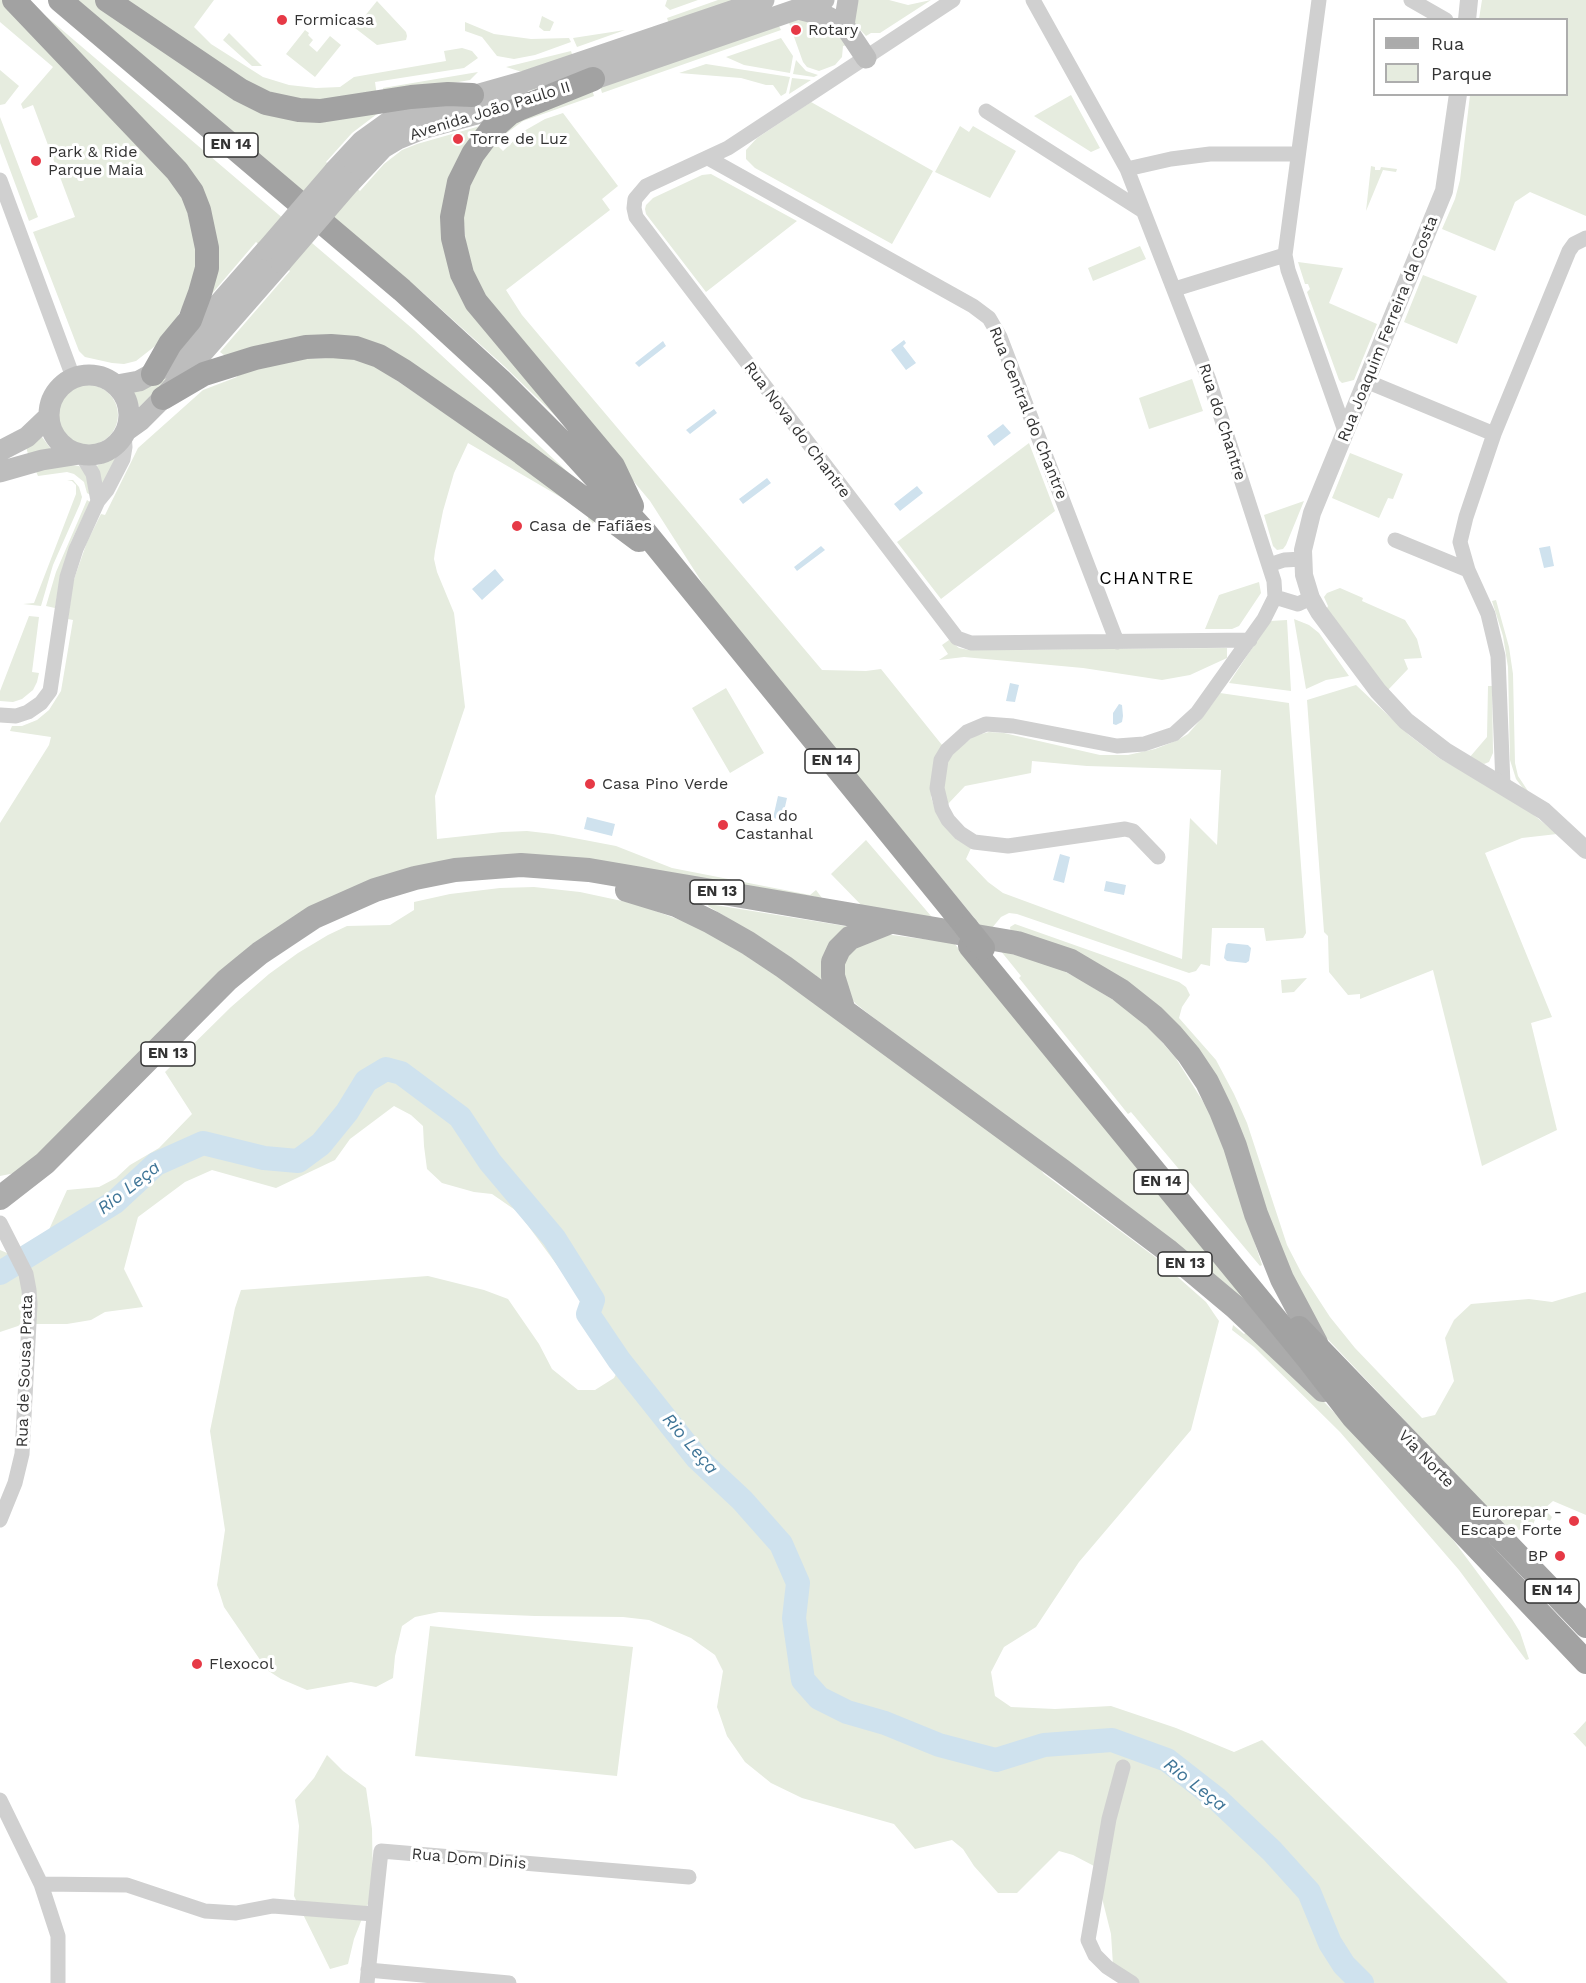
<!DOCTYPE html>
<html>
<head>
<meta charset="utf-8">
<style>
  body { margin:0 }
  #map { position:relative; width:1586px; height:1983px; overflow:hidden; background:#fff; font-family:"Work Sans",sans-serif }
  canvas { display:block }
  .legend { position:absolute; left:1373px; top:18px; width:195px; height:78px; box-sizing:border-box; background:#fff; border:2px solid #adadad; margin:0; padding:8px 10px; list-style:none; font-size:18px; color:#333 }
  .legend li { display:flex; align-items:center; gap:12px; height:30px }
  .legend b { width:30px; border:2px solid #adadad }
</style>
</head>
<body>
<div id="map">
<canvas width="1586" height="1983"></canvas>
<ul class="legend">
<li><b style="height:8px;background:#ababab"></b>Rua</li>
<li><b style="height:16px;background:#e6ecdf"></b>Parque</li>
</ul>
</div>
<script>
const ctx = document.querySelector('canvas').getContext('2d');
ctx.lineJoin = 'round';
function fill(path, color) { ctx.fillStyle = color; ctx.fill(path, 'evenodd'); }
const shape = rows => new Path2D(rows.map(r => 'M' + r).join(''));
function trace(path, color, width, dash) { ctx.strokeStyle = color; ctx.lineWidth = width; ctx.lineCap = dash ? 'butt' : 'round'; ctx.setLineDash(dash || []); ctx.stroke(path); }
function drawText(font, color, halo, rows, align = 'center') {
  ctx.font = font + ' "Work Sans",sans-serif'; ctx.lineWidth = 6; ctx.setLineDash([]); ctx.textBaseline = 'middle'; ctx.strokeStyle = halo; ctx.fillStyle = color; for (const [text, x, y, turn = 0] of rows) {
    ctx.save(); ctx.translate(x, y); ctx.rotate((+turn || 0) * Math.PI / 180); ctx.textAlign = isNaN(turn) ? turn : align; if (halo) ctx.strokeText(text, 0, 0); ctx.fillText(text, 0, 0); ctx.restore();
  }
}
fill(shape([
  [0,0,4,0,181,187,200,262,182,308,173,325,159,343,136,361,124,364,112,363,85,357,79,351,33,232,75,217,33,105,23,109,21,104,53,67,0,22],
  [27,0,414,330,570,474,384,352,229,359,220,352,290,271,256,242,210,296,210,231],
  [75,0,96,0,230,91,267,110,297,117,321,118,381,108,381,111,352,133,326,162,341,175,367,147,397,126,584,69,585,73,552,84,399,129,387,136,370,150,344,178,360,191,384,164,402,150,417,144,480,126,481,132,458,169,449,195,446,229,453,268,470,304,595,456,592,456,568,428,504,366,422,292],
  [119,0,214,0,194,27,211,44,263,77,289,85,316,88,340,87,354,77,446,61,444,51,462,48,472,51,478,58,464,68,375,82,377,96,319,105,266,96],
  [667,0,698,0,670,10,665,6],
  [718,0,739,0,669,24,667,18],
  [855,0,889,0,908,5,931,0,880,33,871,33,866,36,853,22],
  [1482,0,1586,0,1586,216,1530,192,1515,202,1495,251,1442,229,1455,199,1460,180,1470,95,1566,94,1566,20,1479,19],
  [377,1,406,32,407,36,406,40,377,45,355,28],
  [542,16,554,22,550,31,544,31,539,27],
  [796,17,833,25,848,45,843,46,842,57,835,65,819,71,807,67,803,62,788,20],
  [465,22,494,34,531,39,569,38,571,42,535,55,514,59,497,56,482,37,465,31],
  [778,24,781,30,602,93,600,86],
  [305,30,309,33,308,35,313,40,309,45,317,52,330,36,341,45,315,77,286,54],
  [625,30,577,47,573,38],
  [229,33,262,66,252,66,223,40],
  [781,38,793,56,790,73,744,65,726,57],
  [571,51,573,57,522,72,506,67],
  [796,60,806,71,818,75,814,77,793,74],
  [706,64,790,77,786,93,781,96,773,85,766,85,741,78,679,73],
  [0,70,19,86,5,104,0,105],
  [478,72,470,80,384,95,383,88],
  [792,78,811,80,789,94],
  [592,89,594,96,523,121,504,135,500,130],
  [1071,95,1100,148,1091,152,1034,116],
  [811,102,933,171,892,244,755,168,746,159,746,150,757,138],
  [563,113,618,186,602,199,610,210,506,290,522,315,822,670,866,671,881,669,942,745,935,759,931,789,931,797,936,812,956,839,971,848,966,859,988,882,1003,893,1182,959,1190,818,1217,845,1221,770,1087,766,1032,761,1031,773,965,786,948,804,944,794,944,771,952,754,974,736,989,732,1004,733,1100,755,1128,755,1155,749,1178,740,1188,734,1202,718,1220,693,1289,703,1306,933,1303,938,1266,941,1264,928,1212,928,1210,966,1201,964,1196,971,1189,973,1017,914,1009,913,1001,917,992,928,985,931,712,598,650,501,483,301,468,269,462,199,491,139,503,151,524,131,545,119],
  [0,117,38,217,29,221,0,143],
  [960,126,969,132,973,126,1016,151,990,198,935,172],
  [1371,166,1375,167,1375,170,1380,170,1381,167,1397,169,1396,172,1383,170,1366,211],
  [711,174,797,221,706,292,646,214,645,209,646,205,653,198,702,175],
  [1140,246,1146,259,1093,281,1088,268],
  [1298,262,1343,268,1329,303,1377,324,1354,380,1342,383,1339,380,1307,292,1310,289,1308,284,1305,284],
  [1423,275,1477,296,1457,344,1404,322],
  [362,357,590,512,594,522,591,526,587,515,569,502,468,443,454,473,443,511,435,551,434,559,437,572,454,613,465,707,435,796,437,839,502,832,527,831,553,834,616,846,672,868,810,895,816,890,822,898,564,860,330,901,66,1130,15,1173,0,1176,0,823,49,745,51,737,10,731,12,726,22,726,37,720,49,710,61,691,73,620,68,619,73,582,87,542,101,514,105,515,138,448,203,390,237,377,235,370,272,360],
  [185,363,139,407,139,406,133,391],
  [1192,379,1203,411,1149,429,1139,398],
  '58 415a30 30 0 1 1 60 0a30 30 0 1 1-60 0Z',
  [42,437,51,449,28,454,26,447],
  [1029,443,1055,511,941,599,897,542],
  [1350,453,1403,474,1393,499,1388,498,1379,518,1332,498],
  [118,457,101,492,96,466],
  [71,465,79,466,84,470,92,496,87,493,84,482,74,474,67,472,38,476,35,469],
  [67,480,73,480,79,487,82,497,80,504,53,565,41,606,23,604,34,603,76,494,76,485,72,481],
  [87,500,90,502,71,542,61,573,55,608,46,606,56,572],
  [1304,501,1286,545,1283,549,1277,550,1273,546,1264,515],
  [1259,582,1261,593,1239,626,1232,629,1205,629,1219,595],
  [1340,588,1363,598,1362,601,1405,620,1417,639,1422,658,1404,659,1408,669,1388,690,1326,610,1328,606,1324,597,1327,593],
  [1496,600,1509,647,1513,674,1515,763,1518,776,1530,794,1525,791,1516,779,1510,760,1508,667,1503,636,1492,601],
  [29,616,39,617,32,672,39,673,37,682,33,690,22,699,13,702,0,701,0,691],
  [1294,619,1309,625,1319,633,1349,676,1326,680,1306,689],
  [1287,620,1291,691,1229,683,1270,621],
  [949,640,959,648,969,650,1227,648,1227,658,1190,675,1162,680,1083,668,964,657,939,660,948,654,942,645],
  [1356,685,1409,735,1439,758,1518,802,1557,834,1522,838,1485,853,1552,1017,1531,1023,1557,1130,1482,1166,1433,970,1360,999,1360,994,1348,995,1329,972,1328,936,1324,932,1307,700],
  [1488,686,1492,686,1493,753,1489,762,1484,764,1469,758,1487,737],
  [726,688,764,753,730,773,692,708],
  [866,840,937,923,867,911,831,874],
  [534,887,580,892,636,904,694,925,746,952,1039,1168,1044,1174,1155,1257,1206,1302,1219,1321,1191,1430,1079,1562,1036,1627,1004,1647,991,1672,995,1696,1011,1707,1055,1709,1111,1706,1176,1728,1234,1752,1262,1740,1508,1983,1137,1983,1113,1965,1111,1934,1094,1866,1073,1855,1059,1851,1017,1893,998,1893,974,1866,963,1849,952,1840,915,1849,894,1824,802,1798,771,1783,745,1762,727,1736,717,1707,723,1671,715,1655,691,1638,649,1620,623,1617,535,1616,439,1612,415,1617,402,1626,395,1656,393,1678,376,1687,351,1682,307,1690,281,1679,267,1670,224,1607,217,1585,225,1530,210,1431,235,1308,241,1290,428,1276,484,1290,508,1299,539,1344,552,1369,578,1390,595,1390,614,1378,627,1353,590,1304,579,1295,518,1212,492,1194,474,1192,442,1183,427,1169,424,1146,423,1126,411,1115,394,1106,350,1139,335,1160,276,1188,212,1170,185,1182,138,1217,124,1269,143,1307,105,1312,91,1320,67,1324,24,1324,0,1332,0,1250,7,1253,29,1245,47,1234,67,1190,99,1187,116,1178,130,1165,159,1148,192,1114,165,1072,231,1007,269,974,298,953,328,935,347,926,390,925,414,910,414,902,450,894,500,888],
  [709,904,845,926,847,927,825,982,767,942,708,906],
  [1015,924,1179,982,1186,987,1190,995,1182,1007,1179,1018,1216,1060,1234,1094,1247,1123,1287,1245,1302,1274,1330,1317,1355,1348,1422,1418,1435,1415,1454,1381,1445,1338,1454,1320,1471,1304,1529,1299,1552,1302,1586,1292,1586,1515,1553,1501,1544,1509,1552,1517,1550,1521,1537,1515,1531,1529,1514,1530,1509,1529,1463,1482,1321,1332,1297,1294,1190,1048,1011,933,1010,927],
  [884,934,954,943,1275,1331,856,1004,848,995,842,955],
  [1000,950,1060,969,1081,980,1123,1006,1154,1033,1175,1057,1209,1111,1225,1152,1262,1265,1260,1266,1131,1112,1128,1114,1019,978,1021,976],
  [1307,978,1294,992,1282,993,1281,980],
  [1233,1325,1244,1334,1250,1329,1282,1358,1442,1525,1512,1619,1520,1632,1529,1659,1526,1660,1459,1570,1340,1432,1254,1347,1232,1330],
  [430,1626,633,1647,617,1776,415,1756],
  [1586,1721,1586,1747,1573,1733,1575,1733],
  [327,1755,343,1771,366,1788,372,1829,373,1891,354,1939,348,1964,330,1969,294,1896,299,1826,295,1800,314,1778]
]), '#e6ecdf');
fill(shape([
  [904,340,906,343,903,346,916,363,906,370,891,350],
  [663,341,666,346,639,367,635,363],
  [714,409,717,413,690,434,686,430],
  [1003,424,1011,433,994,446,987,436],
  [767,478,771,483,743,504,739,499],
  [917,486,923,493,900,511,894,504],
  [821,546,825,550,797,571,794,567],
  [1550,546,1554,566,1544,568,1539,548],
  [495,569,504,580,482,600,472,589],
  [1010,683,1019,685,1015,702,1006,701],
  [1119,704,1122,705,1123,716,1122,722,1116,725,1113,724,1113,713],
  [778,796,787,798,782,820,773,818],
  [587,817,615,824,612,836,584,829],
  [1060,854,1070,857,1064,883,1053,880],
  [1106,881,1126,885,1124,895,1104,891],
  [1228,943,1248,945,1251,948,1249,961,1246,963,1227,961,1224,958,1226,945]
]), '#cfe2ee');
trace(shape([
  [0,1273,115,1202,156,1164,203,1143,264,1158,298,1161,321,1144,347,1112,366,1081,386,1069,401,1073,460,1117,490,1162,554,1238,593,1300,588,1314,619,1360,697,1458,742,1500,781,1544,798,1583,794,1618,803,1680,819,1698,847,1712,885,1723,939,1745,996,1760,1044,1745,1112,1740,1167,1760,1217,1799,1272,1851,1309,1892,1330,1943,1344,1965,1362,1983]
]), '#cfe2ee', 24);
trace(shape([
  [953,0,728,148,646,186,635,199,634,208,636,217,957,638,971,643,1250,640],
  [1033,0,1127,169,1209,380,1274,581,1275,597,1264,619,1197,713,1174,734,1144,744,1117,746,1013,726,986,724,967,732,947,750,941,760,937,788,942,809,948,820,960,833,974,842,1008,846,1125,829,1133,831,1158,857],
  [1319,0,1285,255,1288,270,1345,431],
  [1411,0,1446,20],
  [986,111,1143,211],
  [708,158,973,306,989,318,1000,337,1117,642],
  [1127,169,1171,159,1210,154,1298,154],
  [0,180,73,377],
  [1175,289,1285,255],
  [1366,381,1494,434],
  [81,454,93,474,98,501],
  [1395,540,1468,570],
  [1269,565,1284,560,1303,559],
  [1275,597,1298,604,1311,598],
  [0,715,16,716,28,712,41,703,50,691,67,577,76,549,98,501,107,490,123,459,125,447,124,434],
  [1503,785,1498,656,1488,614,1468,570,1460,542,1466,517,1494,434,1569,251,1574,244,1586,238],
  [0,1223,26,1274,29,1290,30,1304,22,1454,15,1483,0,1520],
  [1123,1767,1109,1819,1088,1940,1095,1955,1107,1967,1132,1983],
  [0,1800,41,1884,58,1936,58,1983],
  [41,1884,127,1885,205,1911,236,1913,273,1906,373,1914],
  [368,1970,509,1983],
  [367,1983,381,1851,689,1877]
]), '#d0d0d0', 15);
trace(shape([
  [1467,20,1469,0],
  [1458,94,1444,191,1312,513,1303,550,1304,575,1311,598,1319,612,1378,691,1406,721,1445,751,1544,811,1586,850]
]), '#d0d0d0', 18);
trace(shape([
  [798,9,826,16,844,25,866,58],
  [844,25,848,0],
  [577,85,824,0],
  [335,170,362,141,394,118,525,81,764,0],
  [350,183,383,148,398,139,425,128,524,101],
  '49 415a40 40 0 1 1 80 0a40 40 0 1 1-80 0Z',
  [117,385,139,381,161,369,266,250],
  [126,431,140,421,163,398,281,263],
  [0,451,27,437,48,417],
  [0,472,42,460,80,454]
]), '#bdbdbd', 21);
trace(shape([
  [627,890,676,905,711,922,748,943,784,967,1061,1170,1167,1250,1235,1307,1323,1390],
  [844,1011,833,976,833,962,839,949,850,938,890,922],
  [0,1198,45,1163,227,980,260,953,314,917,375,890,415,878,455,870,521,865,589,870,1017,943,1071,961,1120,990,1154,1017,1172,1035,1189,1055,1207,1082,1221,1111,1235,1146,1256,1214,1282,1279,1316,1343]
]), '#ababab', 24);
trace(shape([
  [14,0,177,171,192,192,199,210,207,248,207,268,200,293,190,320,170,344,153,374],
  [60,0,402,290,500,380,571,451,645,532,967,928],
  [107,0,240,90,266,103,299,110,320,111,411,97,448,94,472,95],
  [593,79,521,108,510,113,491,130,473,154,459,182,452,217,453,238,462,274,476,302,613,466,632,506],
  [163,398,204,374,255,358,306,347,331,346,356,348,379,356,404,371,522,453,639,540],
  [970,946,1309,1360,1353,1417,1586,1662],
  [1299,1328,1586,1626]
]), '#a2a2a2', 24);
trace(shape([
  [266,250,335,170],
  [281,263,350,183]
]), '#bdbdbd', 21);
trace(shape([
  [967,928,983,948]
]), '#a2a2a2', 24);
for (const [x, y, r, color] of [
  [282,20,6,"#e63946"],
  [796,30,6,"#e63946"],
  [458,139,6,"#e63946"],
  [36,161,6,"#e63946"],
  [517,526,6,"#e63946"],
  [590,784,6,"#e63946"],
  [723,825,6,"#e63946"],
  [1574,1521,6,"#e63946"],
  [1560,1556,6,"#e63946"],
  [197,1664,6,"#e63946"]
]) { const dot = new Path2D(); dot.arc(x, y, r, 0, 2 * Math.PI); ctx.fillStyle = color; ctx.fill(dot); trace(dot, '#fff', 2); }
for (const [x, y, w] of [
  [231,145,54],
  [832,761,54],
  [717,892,54],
  [168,1054,54],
  [1161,1182,54],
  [1185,1264,54],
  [1552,1591,54]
]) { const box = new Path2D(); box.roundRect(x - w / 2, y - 12, w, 24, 4.5); ctx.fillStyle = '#fff'; ctx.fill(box); trace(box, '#333', 1.5); }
drawText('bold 15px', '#333', null, [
  ["EN 14",231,145],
  ["EN 14",832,761],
  ["EN 13",717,892],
  ["EN 13",168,1054],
  ["EN 14",1161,1182],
  ["EN 13",1185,1264],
  ["EN 14",1552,1591]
]);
drawText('16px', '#333', '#fff', [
  ["Formicasa",294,20],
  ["Rotary",808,30],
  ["Torre de Luz",470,139],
  ["Park & Ride",48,152],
  ["Parque Maia",48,170],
  ["Casa de Fafiães",529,526],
  ["Casa Pino Verde",602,784],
  ["Casa do",735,816],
  ["Castanhal",735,834],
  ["Eurorepar -",1562,1512,"right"],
  ["Escape Forte",1562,1530,"right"],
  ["BP",1548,1556,"right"],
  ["Flexocol",209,1664]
], 'left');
drawText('16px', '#333', '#fff', [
  ["Avenida João Paulo II",490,111,-17],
  ["Rua Joaquim Ferreira da Costa",1388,329,-68],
  ["Rua Central do Chantre",1028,413,68],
  ["Rua do Chantre",1222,422,72],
  ["Rua Nova do Chantre",797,430,53],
  ["Rua de Sousa Prata",25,1371,-88],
  ["Via Norte",1426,1459,46],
  ["Rua Dom Dinis",469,1859,5]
]);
ctx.letterSpacing = '1.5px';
drawText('18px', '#000', '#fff', [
  ["CHANTRE",1147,579]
]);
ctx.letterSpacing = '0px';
drawText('italic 18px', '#3f7597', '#fff', [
  ["Rio Leça",129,1188,-38],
  ["Rio Leça",690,1444,49],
  ["Rio Leça",1195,1785,38]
]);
</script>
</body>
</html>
